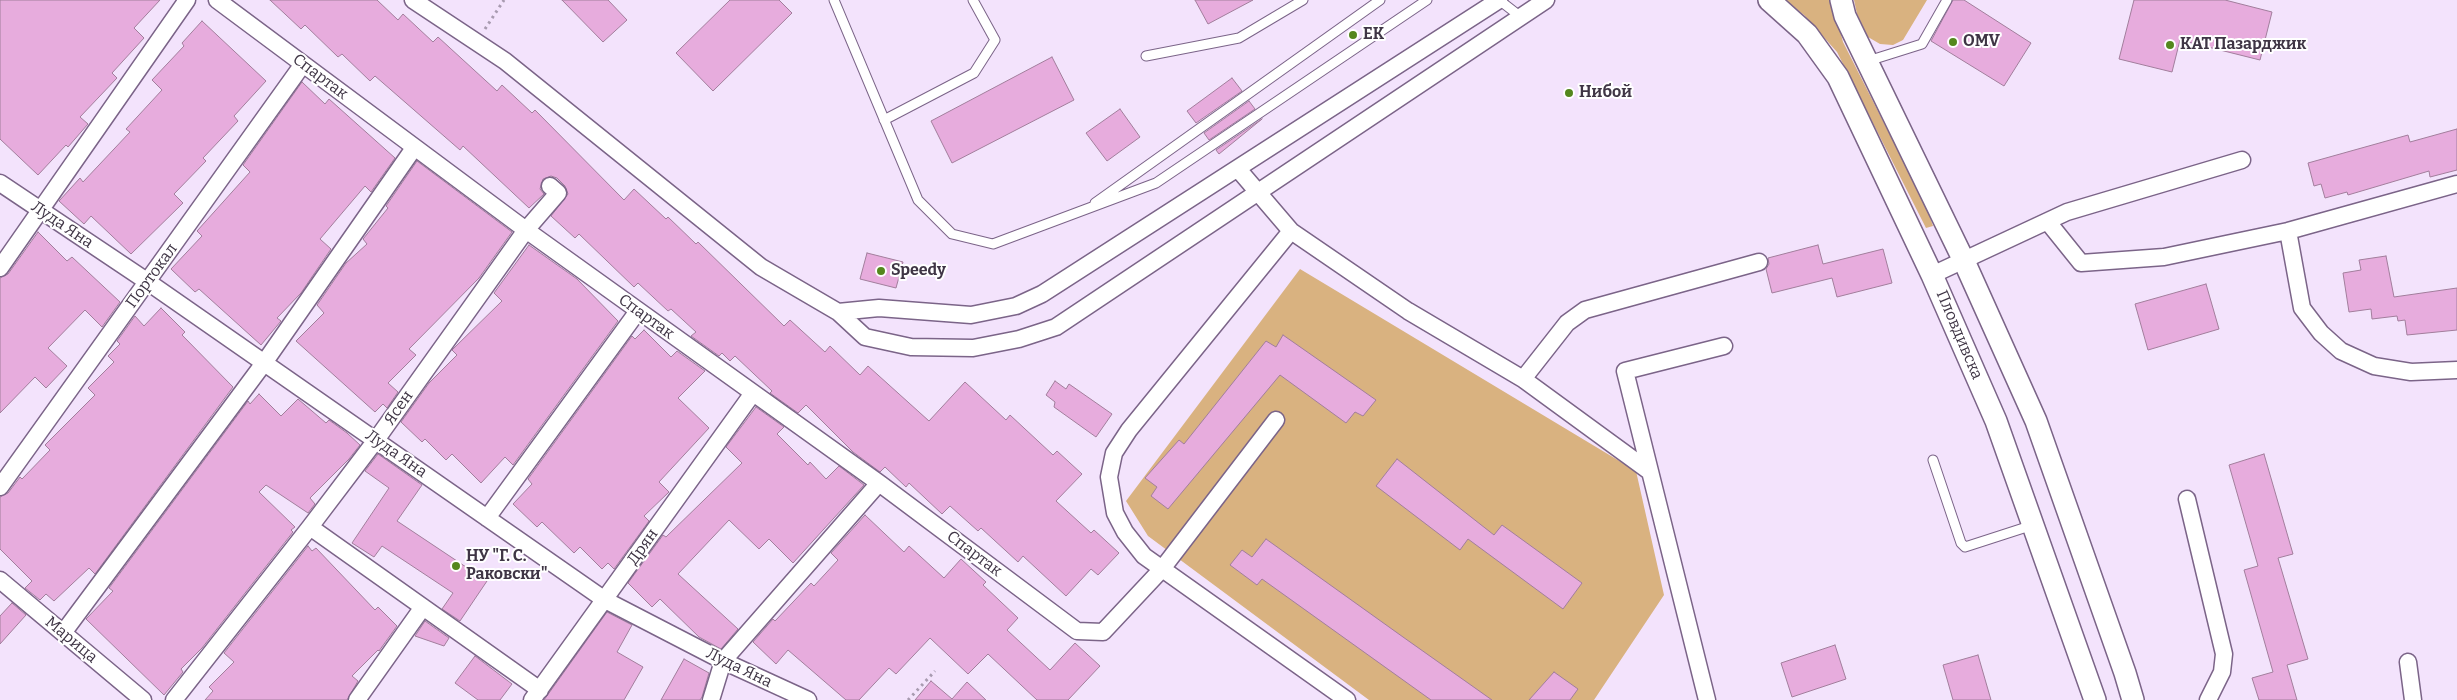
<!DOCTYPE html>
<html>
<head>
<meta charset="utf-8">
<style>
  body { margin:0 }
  canvas { display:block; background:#f3e3fc }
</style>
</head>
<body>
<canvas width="2457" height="700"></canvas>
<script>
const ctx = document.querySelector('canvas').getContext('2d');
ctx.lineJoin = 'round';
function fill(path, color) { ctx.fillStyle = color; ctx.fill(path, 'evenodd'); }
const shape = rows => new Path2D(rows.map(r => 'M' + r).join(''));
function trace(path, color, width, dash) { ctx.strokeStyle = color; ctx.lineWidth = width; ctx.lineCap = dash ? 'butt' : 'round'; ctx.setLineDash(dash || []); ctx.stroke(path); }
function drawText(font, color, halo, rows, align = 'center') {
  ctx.font = font + ' Bitter,serif'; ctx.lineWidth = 4; ctx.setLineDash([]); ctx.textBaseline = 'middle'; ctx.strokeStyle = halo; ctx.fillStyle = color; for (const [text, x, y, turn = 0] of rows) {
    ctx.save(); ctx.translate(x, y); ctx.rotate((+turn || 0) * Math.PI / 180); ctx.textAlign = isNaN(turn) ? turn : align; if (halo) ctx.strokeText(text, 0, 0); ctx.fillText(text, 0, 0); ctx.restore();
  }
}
fill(shape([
  [1785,0,1832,0,1843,42,1927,208,1933,226,1926,228,1837,52,1804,15],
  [1854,0,1927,0,1903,40,1893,45,1880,44,1868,37,1857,14],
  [1300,269,1636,471,1664,595,1594,700,1369,700,1148,536,1126,501]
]), '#d9b280');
const building = shape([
  [0,0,160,0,134,28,144,38,112,73,117,78,80,117,88,124,68,147,66,145,38,175,0,139,0,0],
  [270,0,377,0,398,20,403,14,433,42,438,37,497,91,502,85,532,113,535,110,624,200,634,189,666,219,668,217,696,244,698,242,784,326,790,320,825,352,830,346,860,375,868,366,929,421,965,382,1006,420,1010,415,1053,455,1057,451,1082,474,1056,501,1091,533,1094,530,1119,553,1098,575,1091,569,1066,596,1023,556,1018,562,981,528,978,531,950,506,942,514,909,483,906,487,885,467,880,472,853,452,806,405,798,413,770,393,772,391,735,356,730,361,722,353,719,356,691,336,696,332,671,309,668,311,638,283,634,287,579,234,575,238,551,216,568,194,565,186,557,178,551,176,543,179,540,189,544,194,529,208,463,146,460,150,375,76,370,81,342,54,338,57,305,25,301,29,270,0],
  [562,0,608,0,627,20,603,42,562,0],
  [730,0,779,0,792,13,713,91,676,53,730,0],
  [1195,0,1253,0,1208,24,1195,0],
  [1953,0,1964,0,2031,43,2004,86,1931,41,1953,0],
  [2134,0,2225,0,2272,12,2260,60,2180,40,2172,72,2119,59,2134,0],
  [202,21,266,81,234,116,238,121,203,158,206,161,174,194,183,203,131,254,91,216,84,224,59,201,80,178,83,182,130,132,126,129,162,90,152,80,184,46,182,43,202,21],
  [1052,57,1074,100,952,163,931,121,1052,57],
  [1232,78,1242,91,1196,123,1187,111,1232,78],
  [302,82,325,104,329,99,395,158,371,192,365,186,320,239,331,249,301,293,277,318,281,321,261,345,199,289,195,292,171,269,202,236,197,231,250,172,243,165,302,82],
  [1249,101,1255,109,1209,140,1204,133,1249,101],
  [1120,109,1140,137,1107,161,1086,133,1120,109],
  [1262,119,1219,154,1216,150,1262,119],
  [2457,129,2457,170,2430,177,2429,171,2348,195,2347,192,2325,198,2321,184,2314,186,2308,163,2408,135,2410,142,2457,129],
  [417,161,512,232,479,278,409,349,416,355,388,383,398,392,387,408,383,404,375,412,296,341,324,313,317,305,346,263,367,244,363,239,388,208,386,206,417,161],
  [38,232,67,261,72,257,120,302,102,327,85,310,48,348,67,366,46,388,35,377,0,413,0,278,8,274,38,232],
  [529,245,577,279,618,321,513,465,505,457,481,483,452,454,446,460,425,439,422,442,401,422,429,383,457,355,452,350,454,348,502,301,494,293,529,245],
  [1818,245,1823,264,1883,249,1892,283,1837,297,1832,278,1772,293,1766,269,1769,264,1768,258,1818,245],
  [867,253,903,262,896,288,860,279,867,253],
  [2386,256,2394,297,2457,288,2457,330,2407,335,2405,320,2398,321,2397,316,2372,319,2371,309,2349,312,2343,273,2361,270,2359,260,2386,256],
  [2206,284,2219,329,2148,350,2135,304,2206,284],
  [161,308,185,332,182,335,233,387,95,574,89,568,54,601,46,594,40,600,25,588,32,581,0,549,0,497,8,493,20,477,22,479,50,450,45,445,95,395,88,388,114,362,108,356,120,344,117,341,135,316,144,326,161,308],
  [644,330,671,357,677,351,705,371,678,398,709,428,659,482,669,492,644,516,649,521,614,569,608,563,602,569,580,547,574,553,542,522,537,527,513,504,532,484,528,479,632,336,635,339,644,330],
  [1283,335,1376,400,1363,416,1355,412,1346,423,1280,375,1168,509,1151,496,1157,487,1145,478,1179,440,1184,444,1266,341,1276,347,1283,335],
  [1055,381,1066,389,1069,384,1112,414,1096,437,1054,407,1055,402,1046,395,1055,381],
  [259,394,281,416,298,399,326,423,329,420,347,433,360,445,349,459,310,498,315,504,308,513,266,485,259,492,295,527,291,530,293,532,202,648,181,669,183,672,164,695,86,619,113,591,109,588,248,401,250,404,259,394],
  [756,407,784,427,777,434,808,465,810,462,826,479,839,466,864,485,793,563,769,539,759,549,729,520,678,574,738,629,721,649,699,637,660,599,652,607,628,583,663,535,666,537,742,463,726,447,756,407],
  [378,454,422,485,397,521,487,581,460,621,442,609,453,593,382,546,374,557,352,543,389,488,365,471,378,454],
  [2264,454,2293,554,2278,558,2308,659,2287,665,2297,700,2259,700,2252,678,2273,672,2244,570,2258,566,2229,465,2264,454],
  [1397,459,1494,535,1502,525,1582,583,1563,609,1468,539,1460,550,1376,486,1397,459],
  [865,515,904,552,909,546,944,578,961,559,986,582,983,585,1018,618,1007,630,1050,670,1075,643,1100,666,1068,700,1037,700,988,654,968,674,930,638,896,674,889,668,859,700,846,700,788,650,776,664,753,642,773,619,775,621,811,583,814,586,838,560,831,553,865,515],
  [1266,539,1403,637,1492,700,1431,700,1262,579,1257,585,1230,565,1242,550,1252,557,1266,539],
  [308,546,312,551,316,548,375,610,378,607,397,626,379,651,378,650,352,676,358,681,347,700,205,700,213,691,209,687,234,662,224,653,308,546],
  [12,603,26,615,0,644,0,616,12,603],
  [607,612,632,625,617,652,643,667,624,700,544,700,607,612],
  [425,621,449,638,444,646,415,636,425,621],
  [1835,645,1846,679,1792,697,1781,663,1835,645],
  [1978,655,1991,700,1953,700,1943,665,1978,655],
  [475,656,512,684,500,700,478,700,455,683,475,656],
  [684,659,709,673,702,697,700,700,661,700,684,659],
  [1554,672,1578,689,1570,700,1529,700,1554,672],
  [931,681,952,699,967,682,986,700,915,700,931,681]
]);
fill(building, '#e7acdd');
trace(building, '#a27e9c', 1);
const service = shape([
  [834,0,918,200,952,234,993,244,1156,183,1427,0],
  [1499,0,1521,17],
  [1146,56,1239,38,1303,0],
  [1868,61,1922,44,1947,0],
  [884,120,974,73,995,40,973,0],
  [1095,203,1380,0],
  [1933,460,1961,543,1965,547,2033,525]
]);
const minor = shape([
  [217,0,526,230,879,483,1077,631,1103,632,1162,569,1276,420],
  [413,0,505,61,761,267,838,312,865,337,911,347,973,348,1019,339,1056,327,1546,0],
  [1238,169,1291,231,1408,311,1523,379,1649,471],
  [0,183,148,282,605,600,723,661,808,700],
  [2048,222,2081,263,2164,257,2288,231,2457,184],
  [1291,231,1129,430,1114,453,1109,477,1115,513,1125,532,1144,556,1347,700],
  [2288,231,2302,308,2321,333,2341,351,2374,366,2411,372,2457,370],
  [0,268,187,0],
  [1932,275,2067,212,2242,160],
  [838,312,879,308,971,315,1016,306,1042,294,1499,0],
  [1523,379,1567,323,1585,310,1759,262],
  [0,487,303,64],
  [2187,499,2224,654,2222,672,2208,700],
  [487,518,638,311],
  [310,527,540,690],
  [0,580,143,700],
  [63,633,264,363,414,148],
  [2408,662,2413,700],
  [174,700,310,527,376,440,526,230,558,193,550,186],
  [357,700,423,607],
  [532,700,753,393],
  [711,700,723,661,879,483],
  [1707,700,1625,371,1724,346]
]);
const tertiary = shape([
  [1769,0,1807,34,1838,77,1932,275,1996,421,2095,700],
  [1841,0,1845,16,1964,261,2036,421,2125,673,2133,700]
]);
trace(service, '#7b6488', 11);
trace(minor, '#7b6488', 19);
trace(tertiary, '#7b6488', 24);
trace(shape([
  [485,29,504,0],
  [908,700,935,671]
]), '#a89bb0', 3, [2.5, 4]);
trace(service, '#fff', 9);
trace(minor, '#fff', 16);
trace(tertiary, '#fff', 21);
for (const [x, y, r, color] of [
  [1353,35,5,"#54871d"],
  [1953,42,5,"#54871d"],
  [2170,45,5,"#54871d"],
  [1569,93,5,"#54871d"],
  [881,271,5,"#54871d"],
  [456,566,5,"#54871d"]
]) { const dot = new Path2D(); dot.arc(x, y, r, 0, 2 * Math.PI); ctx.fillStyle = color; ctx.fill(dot); trace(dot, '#fff', 2); }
drawText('bold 16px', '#3f3545', '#fff', [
  ["ЕК",1363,35],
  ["OMV",1963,42],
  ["КАТ Пазарджик",2180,45],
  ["Нибой",1579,93],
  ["Speedy",891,271],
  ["НУ \"Г. С.",466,557],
  ["Раковски\"",466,575]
], 'left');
drawText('16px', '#3f3545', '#fff', [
  ["Спартак",320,77,37],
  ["Луда Яна",62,225,34],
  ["Портокал",152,276,-54],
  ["Спартак",646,317,36],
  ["Пловдивска",1959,335,67],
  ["Ясен",399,408,-55],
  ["Луда Яна",396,454,35],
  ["Дрян",643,547,-54],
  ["Спартак",974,554,37],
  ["Марица",71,640,40],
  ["Луда Яна",739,668,26]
]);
</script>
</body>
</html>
